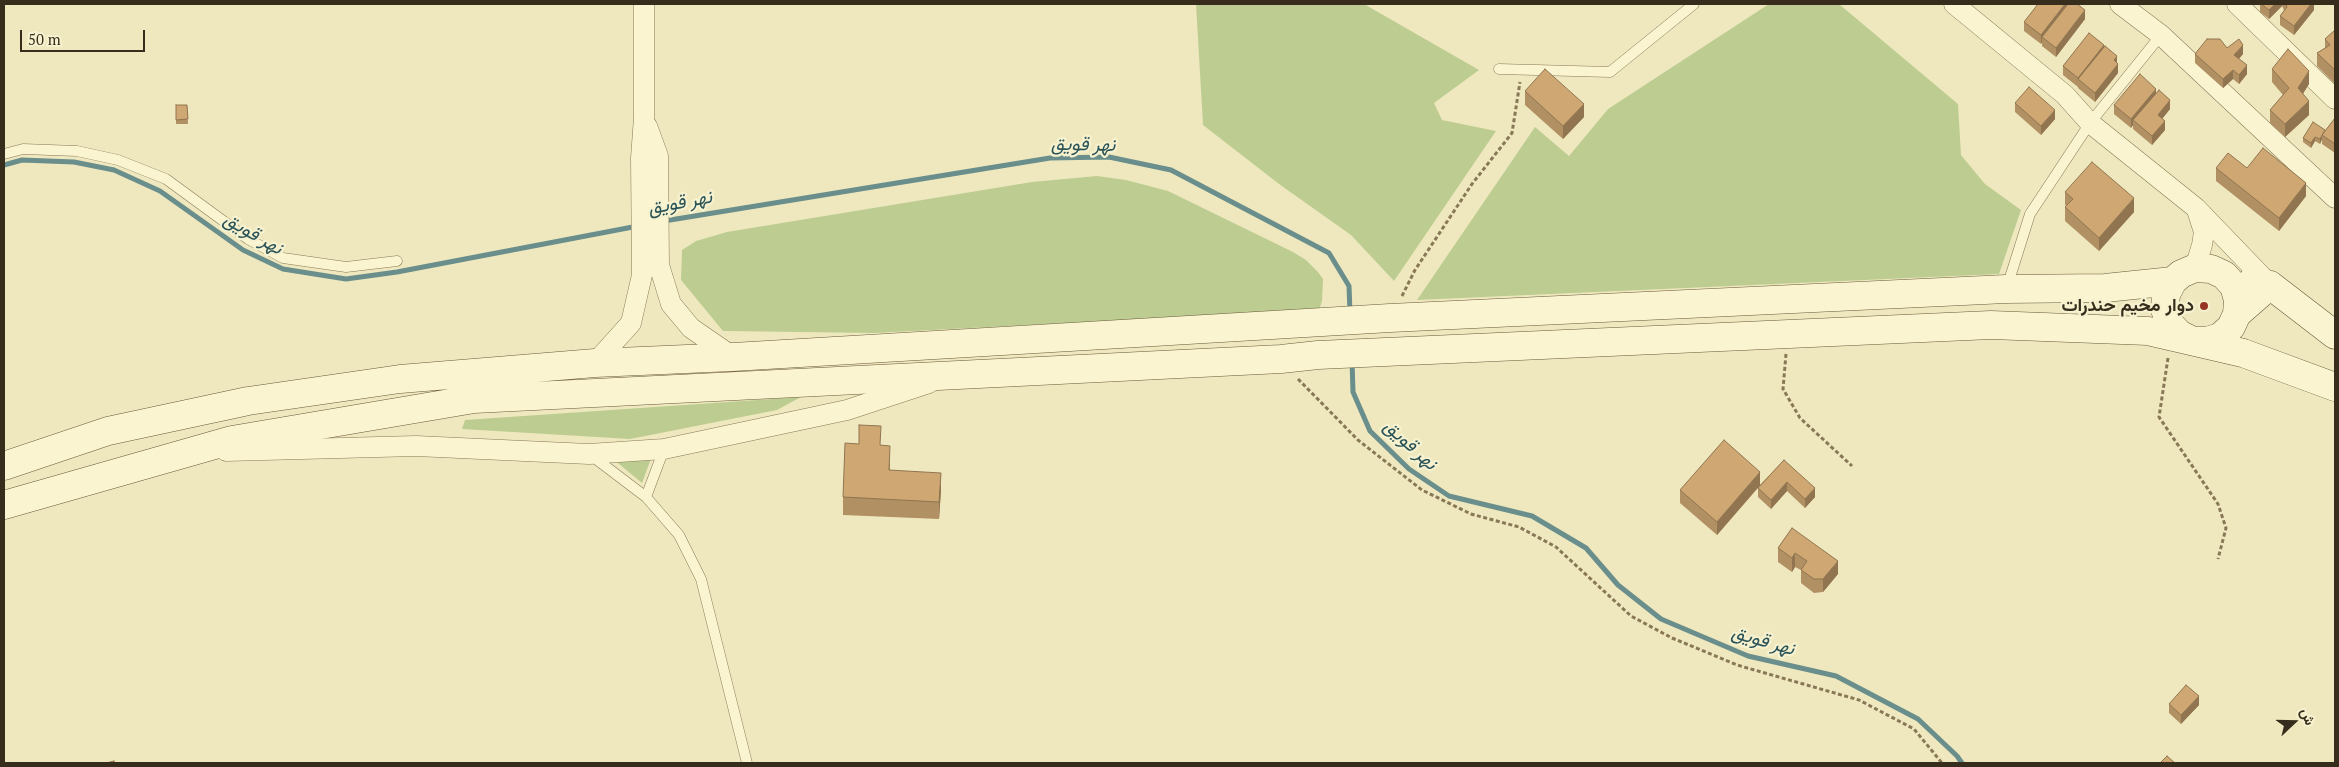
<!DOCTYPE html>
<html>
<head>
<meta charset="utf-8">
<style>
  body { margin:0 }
  #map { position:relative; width:2339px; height:767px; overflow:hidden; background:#efe8be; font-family:"PT Serif",Vazirmatn,serif }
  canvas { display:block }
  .frame { position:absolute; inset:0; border:5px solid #362d1c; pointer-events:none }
  .north { position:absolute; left:2269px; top:697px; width:50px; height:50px; -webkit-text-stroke:4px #f6f1ce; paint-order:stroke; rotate:69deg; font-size:14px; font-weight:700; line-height:20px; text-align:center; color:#362d1c }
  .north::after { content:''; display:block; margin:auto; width:18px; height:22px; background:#362d1c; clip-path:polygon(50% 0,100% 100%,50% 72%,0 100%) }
  .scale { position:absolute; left:20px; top:30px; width:125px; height:22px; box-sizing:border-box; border:2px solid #362d1c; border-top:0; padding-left:6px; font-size:15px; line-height:18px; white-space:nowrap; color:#362d1c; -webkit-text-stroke:4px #f6f1ce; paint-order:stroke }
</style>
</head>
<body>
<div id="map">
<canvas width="2339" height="767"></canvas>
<div class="frame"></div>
<div class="north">ش</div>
<div class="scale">50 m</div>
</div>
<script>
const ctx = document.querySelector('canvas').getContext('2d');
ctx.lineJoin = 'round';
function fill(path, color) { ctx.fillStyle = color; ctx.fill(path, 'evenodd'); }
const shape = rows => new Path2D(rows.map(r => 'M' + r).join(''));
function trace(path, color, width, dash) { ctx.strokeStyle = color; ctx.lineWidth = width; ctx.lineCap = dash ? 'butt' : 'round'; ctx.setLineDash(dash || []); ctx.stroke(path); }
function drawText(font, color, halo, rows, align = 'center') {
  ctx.font = font + ' "PT Serif",Vazirmatn,serif'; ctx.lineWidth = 4.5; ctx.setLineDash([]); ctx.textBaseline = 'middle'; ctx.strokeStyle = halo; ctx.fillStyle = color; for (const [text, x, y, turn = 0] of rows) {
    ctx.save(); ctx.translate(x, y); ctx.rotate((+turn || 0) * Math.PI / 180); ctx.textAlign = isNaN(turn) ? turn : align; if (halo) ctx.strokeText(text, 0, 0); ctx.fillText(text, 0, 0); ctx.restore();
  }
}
fill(shape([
  [1196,4,1364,4,1479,70,1434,103,1442,120,1496,131,1394,281,1351,235,1279,184,1203,125],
  [1769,4,1839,4,1958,104,1961,155,1985,184,2021,210,1999,274,1417,300,1535,127,1569,156,1608,109],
  [1097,176,1126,180,1168,191,1293,252,1306,260,1318,272,1323,279,1322,301,1319,310,874,333,723,331,681,280,682,250,696,241,727,232,1032,182],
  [801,397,777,410,630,439,462,429,465,420],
  [652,456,642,483,613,459]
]), '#bdcd92');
trace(shape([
  [4,165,22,160,74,162,114,170,160,191,243,250,283,269,346,279,397,272,638,226],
  [664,221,1050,158,1109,157,1171,170,1329,253,1349,286,1350,312],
  [1352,360,1353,392,1370,431,1409,469,1449,496,1532,516,1586,548,1618,585,1661,619,1748,656,1836,676,1918,719,1957,756,1962,763]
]), '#698e8b', 5);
const lane = shape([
  [1499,69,1610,72,1694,4],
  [4,154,23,149,77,151,118,160,166,179,248,239,283,258,346,267,397,261],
  [2007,287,2030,214,2090,123,2161,35],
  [592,456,646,497,679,535,701,579,747,763],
  [646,497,664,449]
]);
const street = shape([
  [1954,4,2065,95,2090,123,2196,208,2270,285],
  [2120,4,2161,35,2335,198],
  [2237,4,2335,99],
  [647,126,658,156,659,265,671,304,691,328,733,357],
  [2195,268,2202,245,2204,232,2197,210],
  [595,363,631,323,642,275,641,158,644,117,644,4],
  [226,451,416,446,589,454,664,449,847,410,929,383]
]);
const secondary = shape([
  [2253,280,2270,285,2335,335],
  [2237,314,2238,300,2234,286,2224,275,2211,269,2195,268,2181,274,2173,281,2166,294,2165,309,2169,323,2179,334,2193,341,2207,341,2220,337,2231,327,2237,314,2270,285],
  [4,466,108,431,248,401,400,379,595,363,733,357,1390,318,2006,289,2105,288,2173,281],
  [4,505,232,440,474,399,1281,359,1318,355,1991,325,2148,331,2243,353,2335,387]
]);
trace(lane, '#887857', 11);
trace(street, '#887857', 21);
trace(secondary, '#69593a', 29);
trace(shape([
  [1402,296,1415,270,1472,184,1512,133,1520,82],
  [1786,354,1783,389,1800,418,1852,466],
  [2168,358,2159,417,2218,504,2226,528,2218,559],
  [1298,379,1358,440,1422,490,1471,514,1519,527,1556,547,1631,616,1672,638,1737,665,1859,700,1914,729,1942,763]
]), '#887857', 3, [4, 2.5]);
trace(lane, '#faf4d1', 10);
trace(street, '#faf4d1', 20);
trace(secondary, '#faf4d1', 28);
fill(shape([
  [2260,4,2314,4,2314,10,2294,35,2280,25,2280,16,2284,10,2282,6,2269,19,2260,12],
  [2085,19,2056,57,2042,46,2042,42,2041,44,2024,31,2024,22],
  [2335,30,2335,84,2317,66,2317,53,2325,48,2325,39],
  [2104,48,2117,63,2118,73,2095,102,2078,88,2078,86,2078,87,2063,75,2063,66],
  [2227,48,2243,54,2239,59,2247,74,2239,84,2233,79,2223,88,2195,63,2195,54],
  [2272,69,2309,84,2303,94,2309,115,2285,137,2270,123,2270,110,2283,95,2272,82],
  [1525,91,1584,117,1563,139,1525,105],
  [2156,93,2170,109,2162,119,2165,130,2152,145,2133,129,2133,125,2131,128,2114,114,2114,105],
  [2015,103,2055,119,2041,135,2015,112],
  [176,105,187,105,188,124,176,124],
  [2335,118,2335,153,2322,144,2322,139,2320,144,2315,141,2311,148,2303,142,2303,138,2325,131],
  [2216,168,2247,168,2306,196,2279,231,2216,181],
  [2065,192,2134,212,2099,251,2065,221,2065,207,2067,206,2065,205],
  [881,445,890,463,890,470,941,490,939,519,843,515,843,497],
  [1784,460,1815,497,1805,508,1787,491,1771,509,1758,497,1758,488,1717,535,1680,503,1680,490,1760,485],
  [1792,528,1838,574,1823,592,1814,593,1801,583,1801,570,1795,567,1792,572,1778,562,1778,548],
  [2169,704,2199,705,2181,724,2169,713]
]), '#b19063');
fill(shape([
  [2065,4,2069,4,2042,37,2042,42,2041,44,2041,35],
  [2275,4,2282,4,2282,6,2269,19,2269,10],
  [2311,4,2314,4,2314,10,2294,35,2294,26],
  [2085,10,2085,19,2056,57,2056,48],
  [2104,45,2104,54,2078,79,2078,87,2078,78],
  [2243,45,2243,54,2234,64,2234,55],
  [2117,56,2117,65,2114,60],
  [2118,64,2118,73,2095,102,2095,93],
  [2247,65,2247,74,2239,84,2239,75],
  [2233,70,2233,79,2223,88,2223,79],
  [2309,71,2309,84,2298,101,2298,88],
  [2156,89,2156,98,2133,120,2133,125,2131,128,2131,119],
  [2170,100,2170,109,2158,124,2158,115],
  [2309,101,2309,115,2285,137,2285,124],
  [1584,104,1584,117,1563,139,1563,126],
  [2055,110,2055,119,2041,135,2041,126],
  [2165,121,2165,130,2152,145,2152,136],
  [2325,130,2322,135,2322,139,2320,144,2320,139],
  [2315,137,2315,141,2311,148,2311,143],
  [2306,183,2306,196,2279,231,2279,218],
  [2134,198,2134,212,2099,251,2099,238],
  [1760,472,1760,485,1717,535,1717,522],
  [941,473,941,490,939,519,939,502],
  [1787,482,1787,491,1771,509,1771,500],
  [1815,488,1815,497,1805,508,1805,499],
  [1795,553,1795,567,1792,572,1792,558],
  [1838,561,1838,574,1823,592,1823,579],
  [2199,696,2199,705,2181,724,2181,715]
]), '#907550');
const building = shape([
  [2038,4,2065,4,2041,35,2024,22,2038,4],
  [2068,4,2077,4,2085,10,2056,48,2042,37,2068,4],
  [2261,4,2275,4,2269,10,2261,4],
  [2286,4,2311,4,2294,26,2280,16,2287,7,2286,4],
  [2335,30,2335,70,2317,53,2330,45,2325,39,2335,30],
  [2089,33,2104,45,2078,78,2063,66,2089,33],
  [2207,39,2220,39,2227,48,2239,39,2243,45,2234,55,2247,65,2239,75,2233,70,2223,79,2195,54,2207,39],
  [2105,46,2117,56,2114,60,2118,64,2095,93,2078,79,2105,46],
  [2288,49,2309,71,2298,88,2309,101,2285,124,2270,110,2289,88,2272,69,2288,49],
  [1545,69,1584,104,1563,126,1525,91,1545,69],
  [2140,74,2156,89,2131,119,2114,105,2140,74],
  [2029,87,2055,110,2041,126,2015,103,2029,87],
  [2159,90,2170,100,2158,115,2165,121,2152,136,2133,120,2159,90],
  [176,105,187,105,188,119,176,120,176,105],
  [2335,118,2335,144,2322,135,2335,118],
  [2313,122,2325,130,2320,139,2315,137,2311,143,2303,138,2313,122],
  [2263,148,2306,183,2279,218,2216,168,2228,153,2247,168,2263,148],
  [2092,162,2134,198,2099,238,2065,207,2073,199,2065,192,2092,162],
  [859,425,881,426,880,445,890,446,889,470,941,473,939,502,843,497,845,443,859,444,859,425],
  [1724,440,1760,472,1717,522,1680,490,1724,440],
  [1784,460,1815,488,1805,499,1787,482,1771,500,1758,488,1784,460],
  [1792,528,1838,561,1823,579,1814,579,1801,570,1807,561,1795,553,1792,558,1778,548,1792,528],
  [2186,685,2199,696,2181,715,2169,704,2186,685],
  [2167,756,2175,763,2160,763,2167,756],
  [114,761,115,763,106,763,114,761]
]);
fill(building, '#cea773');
trace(building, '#907550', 1);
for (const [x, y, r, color] of [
  [2204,306,5,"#983625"]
]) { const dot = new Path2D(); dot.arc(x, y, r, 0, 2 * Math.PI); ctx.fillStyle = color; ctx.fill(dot); trace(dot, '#f6f1ce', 2); }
drawText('bold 18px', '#362d1c', '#f6f1ce', [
  ["دوار مخيم حندرات",2194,306]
], 'right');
drawText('italic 19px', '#2a5357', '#f6f1ce', [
  ["نهر قويق",1083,145,1],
  ["نهر قويق",680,203,-11],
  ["نهر قويق",253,234,30],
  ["نهر قويق",1410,445,42],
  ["نهر قويق",1763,641,16]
]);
</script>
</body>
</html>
